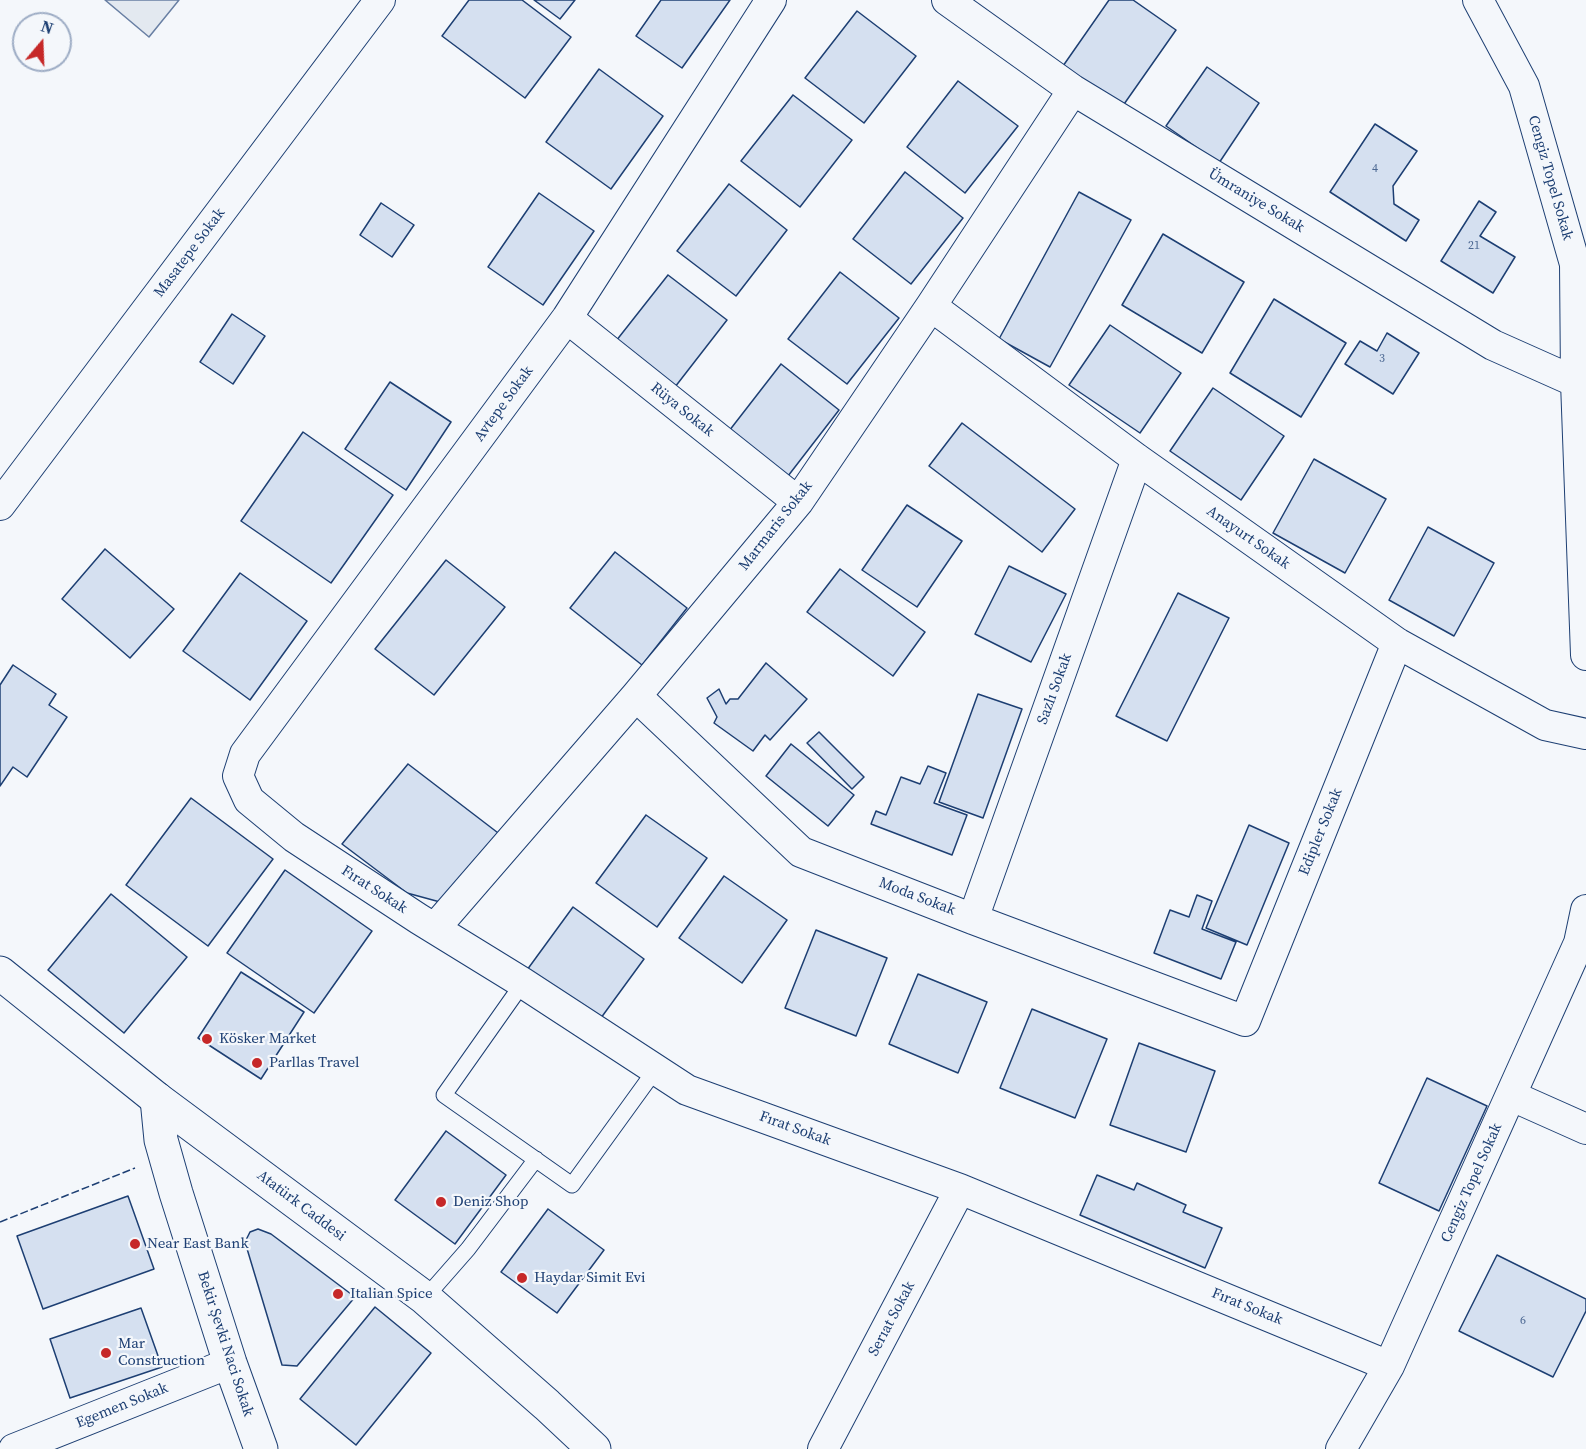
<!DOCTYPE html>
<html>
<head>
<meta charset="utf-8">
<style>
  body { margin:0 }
  #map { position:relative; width:1586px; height:1449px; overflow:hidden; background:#f4f7fb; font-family:"Source Serif 4",serif }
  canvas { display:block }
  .north { position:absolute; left:12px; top:12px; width:60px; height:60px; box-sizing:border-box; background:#f4f7fb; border:2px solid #9eadc5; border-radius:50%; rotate:19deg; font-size:16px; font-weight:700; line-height:24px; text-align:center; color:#1d3f73 }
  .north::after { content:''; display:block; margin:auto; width:21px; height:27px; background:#c62828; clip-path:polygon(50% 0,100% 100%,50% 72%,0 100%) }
</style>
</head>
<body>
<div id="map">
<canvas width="1586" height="1449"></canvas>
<div class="north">N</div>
</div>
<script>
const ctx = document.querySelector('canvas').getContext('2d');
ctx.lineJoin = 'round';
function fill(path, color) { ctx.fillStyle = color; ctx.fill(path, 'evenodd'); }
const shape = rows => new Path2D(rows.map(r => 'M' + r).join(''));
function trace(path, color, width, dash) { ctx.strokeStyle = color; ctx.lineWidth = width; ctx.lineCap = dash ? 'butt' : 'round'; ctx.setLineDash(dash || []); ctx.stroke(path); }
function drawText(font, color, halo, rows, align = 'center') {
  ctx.font = font + ' "Source Serif 4",serif'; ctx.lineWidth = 4.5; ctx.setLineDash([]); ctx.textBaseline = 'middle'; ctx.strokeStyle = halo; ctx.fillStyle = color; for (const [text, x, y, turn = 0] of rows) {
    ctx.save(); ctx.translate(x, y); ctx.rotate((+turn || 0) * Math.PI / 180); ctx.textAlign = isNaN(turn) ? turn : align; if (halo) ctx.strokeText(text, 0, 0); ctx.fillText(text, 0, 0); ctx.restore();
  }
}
const green = shape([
  [105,0,179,0,149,37,105,0]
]);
fill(green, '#e3e9f0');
trace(green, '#687fa3', 1.5);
const building = shape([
  [469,0,522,0,571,37,525,98,442,36,469,0],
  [534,0,575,0,560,19,534,0],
  [661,0,730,0,682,68,636,36,661,0],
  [1109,0,1133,0,1176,30,1122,107,1063,66,1109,0],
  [857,11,916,56,864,123,805,78,857,11],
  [1207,67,1259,103,1219,163,1166,126,1207,67],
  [599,69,663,116,611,189,546,142,599,69],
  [958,81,1018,126,965,193,907,147,958,81],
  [793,95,852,140,800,207,741,161,793,95],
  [1375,124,1417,151,1393,186,1394,204,1419,220,1406,241,1330,192,1375,124],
  [905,172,963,218,911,284,853,239,905,172],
  [729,184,787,230,736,296,677,251,729,184],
  [1079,192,1131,220,1050,367,999,339,1079,192],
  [539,193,594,231,543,305,488,267,539,193],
  [1479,201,1496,212,1480,236,1515,257,1493,293,1441,261,1479,201],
  [381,203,414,225,392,257,360,235,381,203],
  [1163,234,1244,282,1202,353,1122,305,1163,234],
  [840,272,899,318,847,384,788,339,840,272],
  [668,275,727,320,675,387,616,341,668,275],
  [1274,299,1346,343,1301,417,1230,373,1274,299],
  [232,314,265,336,233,384,200,362,232,314],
  [1110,325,1181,373,1140,433,1069,385,1110,325],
  [1387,333,1419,353,1393,394,1345,364,1360,341,1377,351,1387,333],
  [781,364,839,410,788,476,729,431,781,364],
  [390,382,451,422,406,490,345,449,390,382],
  [1213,388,1284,436,1241,500,1170,451,1213,388],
  [962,423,1075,509,1042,552,929,466,962,423],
  [303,432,393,495,331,583,241,521,303,432],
  [1314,459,1386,499,1345,573,1273,533,1314,459],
  [907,505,962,541,917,607,862,570,907,505],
  [1428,527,1494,563,1454,636,1389,600,1428,527],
  [105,549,174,609,130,658,62,599,105,549],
  [615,552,687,608,642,665,570,608,615,552],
  [446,560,505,607,434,695,375,649,446,560],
  [1009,566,1066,594,1031,662,975,634,1009,566],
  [840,569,925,632,893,676,807,612,840,569],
  [240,573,307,621,250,700,183,651,240,573],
  [1178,593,1229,618,1167,741,1116,716,1178,593],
  [766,663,807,699,770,740,765,735,753,751,714,723,717,717,707,698,719,689,726,704,730,699,738,699,766,663],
  [13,665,56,694,49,705,67,717,27,777,13,767,0,786,0,685,13,665],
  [978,694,1022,709,983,818,939,802,978,694],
  [819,732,864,777,852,789,807,743,819,732],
  [791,744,854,795,828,826,766,776,791,744],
  [408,764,506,839,440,902,407,893,342,844,408,764],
  [928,766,946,773,934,803,967,815,952,855,871,824,876,811,886,815,901,777,920,784,928,766],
  [191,798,273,859,208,946,126,885,191,798],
  [646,815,707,858,657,927,596,883,646,815],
  [1249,825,1289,843,1247,945,1206,928,1249,825],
  [285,870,372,931,314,1013,227,953,285,870],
  [724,876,787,920,742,983,679,938,724,876],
  [111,894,187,957,124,1033,48,970,111,894],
  [1197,895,1212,901,1202,929,1236,942,1221,979,1154,953,1170,910,1189,917,1197,895],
  [573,907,644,959,598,1022,527,970,573,907],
  [816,930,887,958,856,1036,785,1008,816,930],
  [241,972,304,1012,261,1079,198,1038,241,972],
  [918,974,987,1002,958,1073,889,1044,918,974],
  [1032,1009,1107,1039,1075,1118,1000,1088,1032,1009],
  [1139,1043,1215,1071,1186,1152,1110,1125,1139,1043],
  [1427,1078,1487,1106,1439,1211,1379,1183,1427,1078],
  [446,1131,506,1175,455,1244,395,1200,446,1131],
  [1097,1175,1134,1190,1137,1183,1186,1205,1183,1212,1222,1228,1205,1268,1080,1215,1097,1175],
  [128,1196,154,1269,43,1309,17,1236,128,1196],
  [548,1209,604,1250,557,1313,501,1272,548,1209],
  [258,1229,271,1234,355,1297,297,1366,282,1365,245,1242,250,1232,258,1229],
  [1497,1255,1586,1299,1586,1311,1553,1377,1459,1331,1497,1255],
  [375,1307,431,1353,356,1445,300,1399,375,1307],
  [141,1308,162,1367,70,1398,50,1339,141,1308]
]);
fill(building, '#d5e0f0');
trace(building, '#1d3f73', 1.5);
const service = shape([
  [523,983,444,1095,572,1185,656,1069],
  [425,1298,468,1249,536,1159]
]);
const minor = shape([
  [771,0,567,318,245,754,238,776,249,800,294,837,419,919,523,983,687,1090,960,1189,1389,1366],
  [947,0,1073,90,1493,345,1576,382],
  [1478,0,1524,86,1575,264,1576,382,1586,655],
  [931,306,1137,459,1397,643,1545,725,1586,734],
  [567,318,798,502],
  [0,505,380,0],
  [636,696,801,852,973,919,1245,1021,1397,643],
  [973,919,1137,459],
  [435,928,636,696,798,502,931,306,1073,90],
  [1512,1096,1586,1129],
  [14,1449,230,1363],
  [823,1449,960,1189],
  [1341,1449,1389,1366,1579,943,1586,910]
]);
const tertiary = shape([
  [157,1099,161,1140,176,1193,230,1363,261,1449]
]);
const secondary = shape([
  [0,973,157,1099,425,1298,547,1405,594,1449]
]);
trace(service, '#1d3f73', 17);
trace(minor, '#1d3f73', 32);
trace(tertiary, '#1d3f73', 35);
trace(secondary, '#1d3f73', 35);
trace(service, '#f4f7fb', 15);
trace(minor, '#f4f7fb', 30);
trace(tertiary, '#f4f7fb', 33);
trace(secondary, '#f4f7fb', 33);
trace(shape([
  [0,1222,135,1168]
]), '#1d3f73', 1.5, [8, 3]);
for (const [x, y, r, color] of [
  [207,1039,6,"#c62828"],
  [257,1063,6,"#c62828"],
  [441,1202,6,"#c62828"],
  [135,1244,6,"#c62828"],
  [522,1278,6,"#c62828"],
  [338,1294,6,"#c62828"],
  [106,1353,6,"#c62828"]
]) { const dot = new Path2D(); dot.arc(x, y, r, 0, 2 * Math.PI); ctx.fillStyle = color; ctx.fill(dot); trace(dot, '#f4f7fb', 2); }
drawText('12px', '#4b6792', null, [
  ["4",1375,169],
  ["21",1474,246],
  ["3",1382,359],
  ["6",1523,1321]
]);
drawText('15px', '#1d3f73', '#f4f7fb', [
  ["Cengiz Topel Sokak",1550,178,74],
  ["Ümraniye Sokak",1256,201,31],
  ["Masatepe Sokak",190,253,-53],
  ["Avtepe Sokak",504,404,-54],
  ["Rüya Sokak",682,410,39],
  ["Marmaris Sokak",776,526,-52],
  ["Anayurt Sokak",1248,538,35],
  ["Sazlı Sokak",1055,689,-70],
  ["Edipler Sokak",1321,832,-68],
  ["Fırat Sokak",374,890,33],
  ["Moda Sokak",917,897,21],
  ["Fırat Sokak",795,1129,20],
  ["Cengiz Topel Sokak",1472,1183,-66],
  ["Atatürk Caddesi",301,1206,37],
  ["Fırat Sokak",1247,1307,22],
  ["Serıat Sokak",892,1319,-62],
  ["Bekir Şevki Naci Sokak",225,1344,72],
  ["Egemen Sokak",122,1406,-22]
]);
drawText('15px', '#1d3f73', '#f4f7fb', [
  ["Kösker Market",219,1039],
  ["Parllas Travel",269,1063],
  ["Deniz Shop",453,1202],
  ["Near East Bank",147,1244],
  ["Haydar Simit Evi",534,1278],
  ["Italian Spice",350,1294],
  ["Mar",118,1344],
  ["Construction",118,1361]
], 'left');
</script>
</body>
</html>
